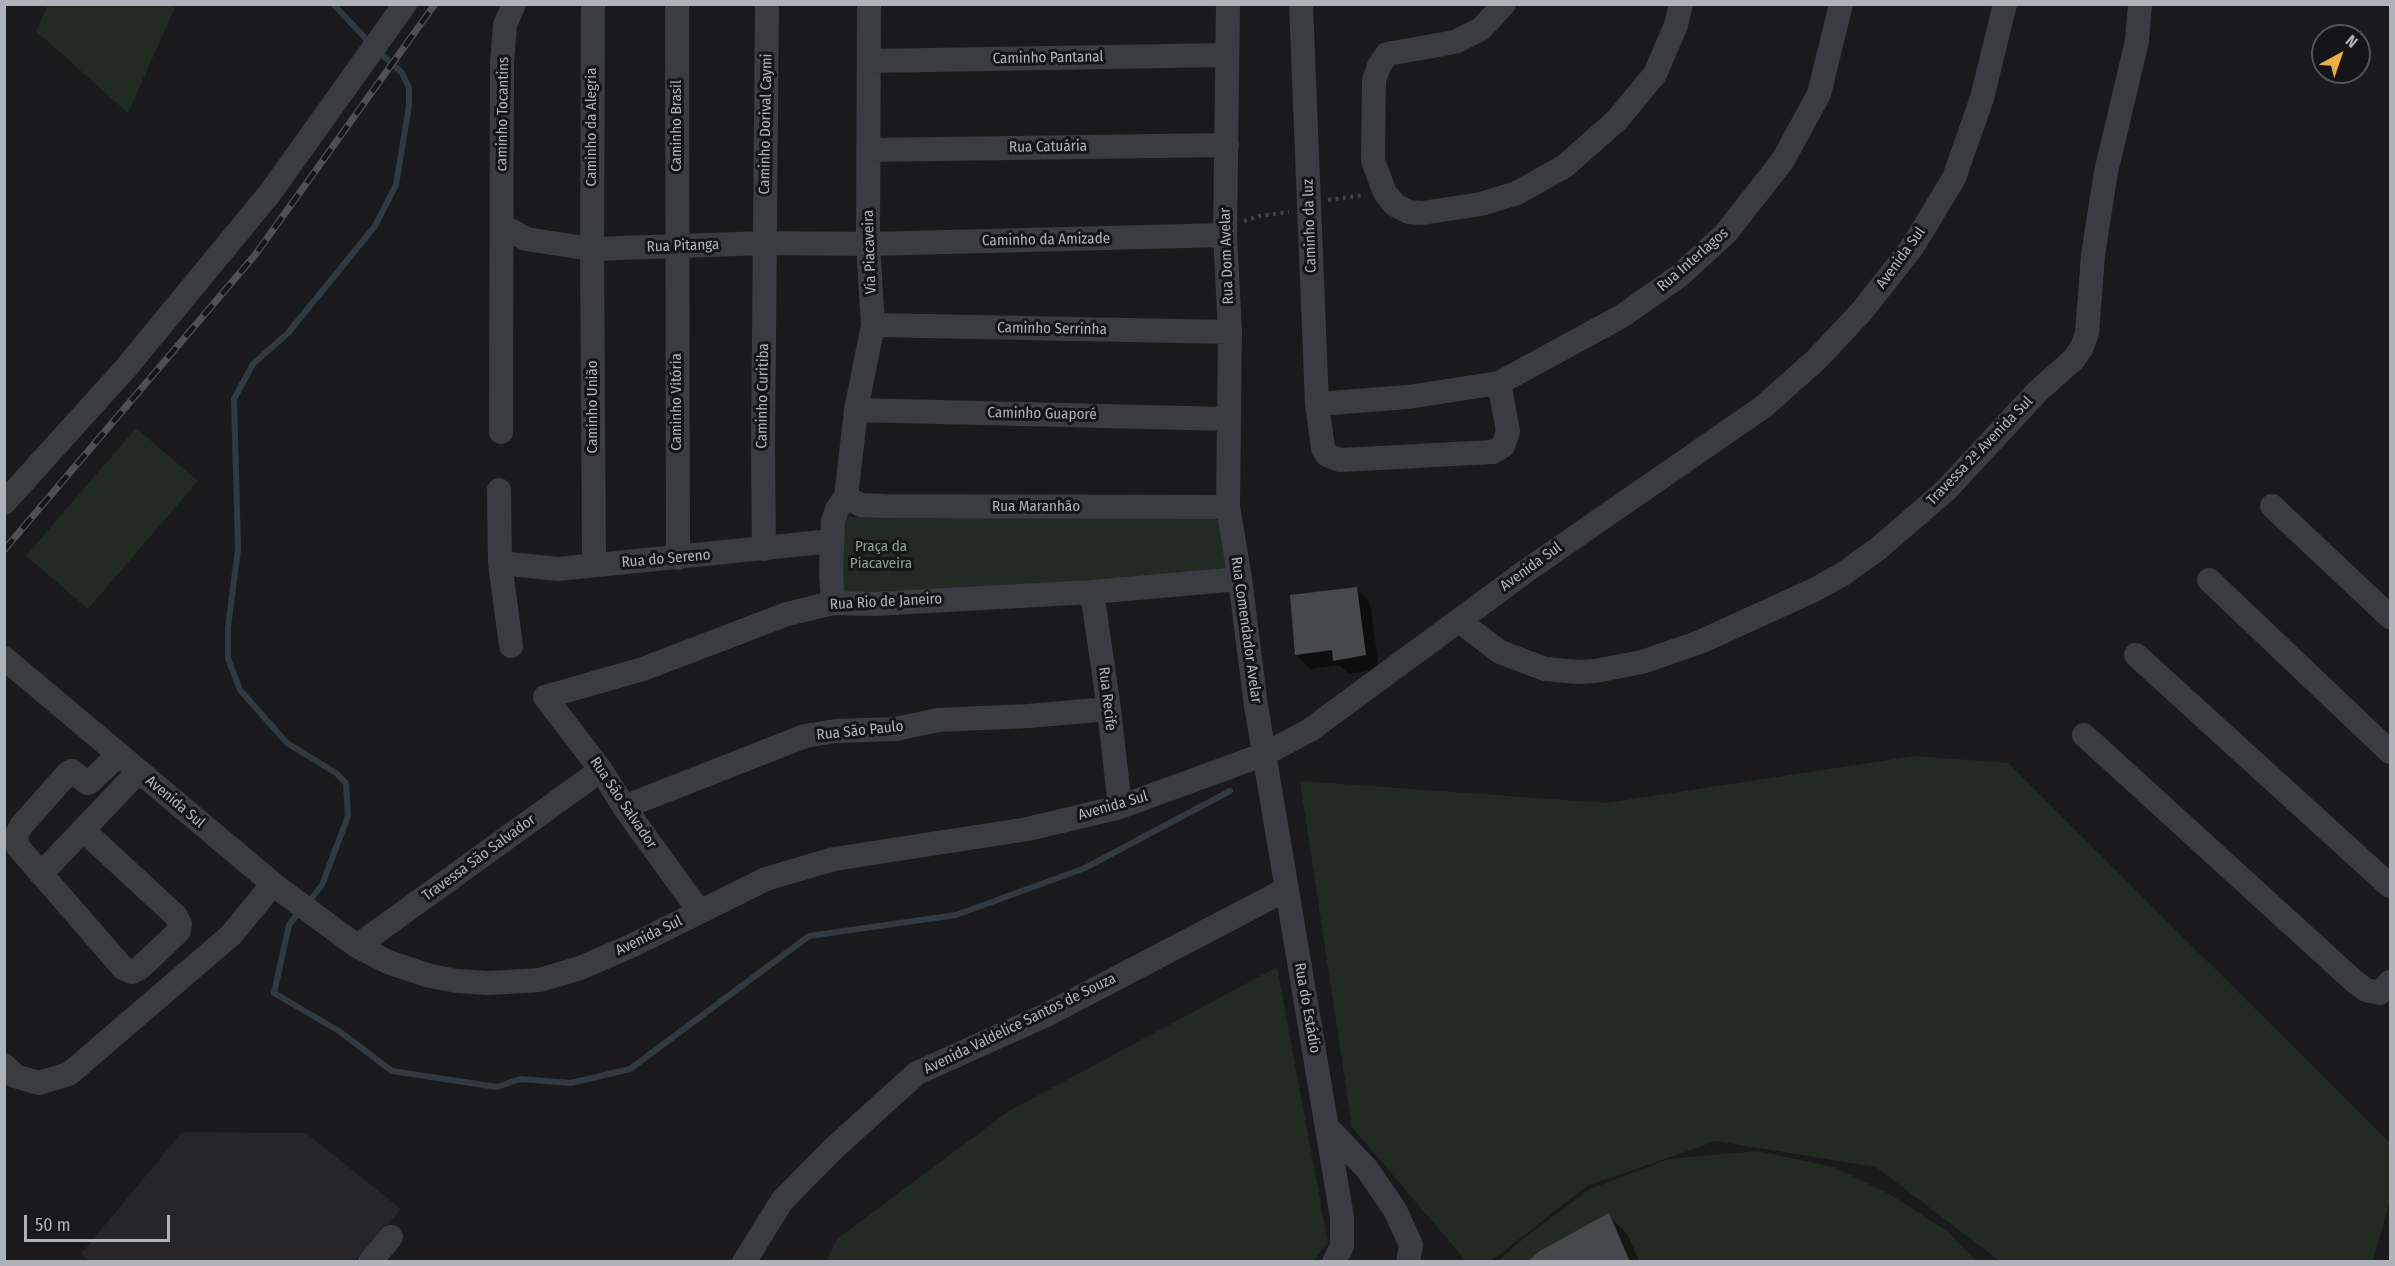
<!DOCTYPE html>
<html>
<head>
<meta charset="utf-8">
<style>
  body { margin:0 }
  #map { position:relative; width:2395px; height:1266px; overflow:hidden; background:#1a1a1c; font-family:"Fira Sans Condensed",sans-serif }
  canvas { display:block }
  .frame { position:absolute; inset:0; border:6px solid #adb2bb; pointer-events:none }
  .north { position:absolute; left:2311px; top:24px; width:60px; height:60px; box-sizing:border-box; background:#151517; border:2px solid #525459; border-radius:50%; rotate:40deg; font-size:16px; font-weight:700; line-height:24px; text-align:center; color:#adb2bb }
  .north::after { content:''; display:block; margin:auto; width:21px; height:27px; background:#edaf42; clip-path:polygon(50% 0,100% 100%,50% 72%,0 100%) }
  .scale { position:absolute; left:24px; top:1215px; width:146px; height:27px; box-sizing:border-box; border:3px solid #adb2bb; border-top:0; padding-left:8px; font-size:18px; line-height:21px; white-space:nowrap; color:#adb2bb; -webkit-text-stroke:4px #151517; paint-order:stroke }
</style>
</head>
<body>
<div id="map">
<canvas width="2395" height="1266"></canvas>
<div class="frame"></div>
<div class="north">N</div>
<div class="scale">50 m</div>
</div>
<script>
const ctx = document.querySelector('canvas').getContext('2d');
ctx.lineJoin = 'round';
function fill(path, color) { ctx.fillStyle = color; ctx.fill(path, 'evenodd'); }
const shape = rows => new Path2D(rows.map(r => 'M' + r).join(''));
function trace(path, color, width, dash) { ctx.strokeStyle = color; ctx.lineWidth = width; ctx.lineCap = dash ? 'butt' : 'round'; ctx.setLineDash(dash || []); ctx.stroke(path); }
function drawText(font, color, halo, rows, align = 'center') {
  ctx.font = font + ' "Fira Sans Condensed",sans-serif'; ctx.lineWidth = 6; ctx.setLineDash([]); ctx.textBaseline = 'middle'; ctx.strokeStyle = halo; ctx.fillStyle = color; for (const [text, x, y, turn = 0] of rows) {
    ctx.save(); ctx.translate(x, y); ctx.rotate((+turn || 0) * Math.PI / 180); ctx.textAlign = isNaN(turn) ? turn : align; if (halo) ctx.strokeText(text, 0, 0); ctx.fillText(text, 0, 0); ctx.restore();
  }
}
fill(shape([
  [182,1132,306,1133,401,1209,355,1261,90,1262,81,1254]
]), '#262629');
fill(shape([
  [48,5,176,5,128,113,36,31],
  [136,428,198,481,88,609,26,556],
  [841,517,1222,519,1229,572,844,595],
  [1915,756,2008,763,2390,1143,2390,1199,2373,1261,2000,1261,1876,1167,1716,1141,1587,1186,1491,1261,1466,1261,1352,1127,1300,781,1606,803],
  [1277,967,1328,1243,1313,1261,826,1261,837,1239,1009,1111],
  [1757,1151,1834,1167,1891,1195,1948,1232,1976,1261,1497,1262,1524,1238,1590,1189,1669,1159]
]), '#222b23');
fill(shape([
  [1356,588,1370,602,1379,669,1349,674,1339,665,1310,669,1296,654],
  [1608,1215,1627,1234,1640,1262,1529,1262]
]), '#0007');
trace(shape([
  [333,4,370,43],
  [307,904,322,885,348,816,346,783,336,773,287,743,240,690,228,658,228,627,238,549,234,399,253,364,288,333,375,226,396,185,409,106,409,88,402,73,377,50],
  [300,911,289,925,274,993,339,1031,392,1071,497,1087,520,1079,571,1083,630,1069,809,936,956,915,1085,868,1230,791]
]), '#303a40', 6);
fill(shape([
  [1357,587,1366,655,1333,661,1332,650,1295,655,1290,595],
  [1609,1213,1630,1262,1527,1262,1540,1251]
]), '#47484c');
trace(shape([
  [1328,200,1365,195],
  [1244,221,1259,216,1289,212]
]), '#414348', 4, [3, 4.5]);
trace(shape([
  [593,4,592,249,594,565],
  [677,4,678,558],
  [1228,4,1225,235,1230,332,1228,507,1240,579,1256,706,1342,1217,1342,1246,1334,1262],
  [1301,4,1317,404,1323,448,1327,455,1340,460,1493,452,1503,446,1508,431,1499,383],
  [1504,4,1481,29,1455,42,1387,54,1379,66,1374,80,1373,161,1385,193,1395,205,1409,212,1422,213,1481,204,1517,193,1565,166,1617,120,1655,74,1676,25,1681,4],
  [870,61,1227,55],
  [869,150,1227,145],
  [503,226,526,239,592,249,765,243,868,244,1225,235],
  [873,325,1230,332],
  [1317,404,1408,397,1499,383,1622,316,1679,276,1726,233,1783,160,1819,94,1841,4],
  [856,410,1228,419],
  [501,432,502,62,505,25,514,4],
  [499,490,500,563,511,646],
  [846,497,856,410,873,325,868,244,869,4],
  [846,497,861,505,883,506,1228,507],
  [4,503,125,369,270,193,405,4],
  [2272,506,2390,617],
  [764,549,763,450,767,4],
  [500,563,558,569,832,541],
  [2209,580,2390,752],
  [1092,592,1109,709,1120,807],
  [833,603,831,572,833,521,837,509,846,497],
  [1459,621,1500,652,1545,669,1578,672,1595,671,1642,662,1700,642,1814,590,1843,574,1879,548,1945,491,2038,391,2074,359,2082,347,2087,333,2093,255,2106,172,2137,41,2140,4],
  [2136,655,2390,886],
  [4,658,278,888,335,930,357,946,388,962,430,976,457,981,488,983,540,980,580,968,631,946,766,879,834,859,1028,829,1120,807,1265,754,1310,730,1526,571,1763,407,1816,360,1862,311,1913,246,1954,178,1982,98,2005,4],
  [2084,735,2355,982,2366,990,2380,993,2390,982],
  [624,807,805,736,836,731,896,729,938,720,1028,716,1109,709],
  [83,830,176,916,180,924,179,931,140,968,132,972,123,968,18,847,16,836,21,826,68,773,72,771,87,783,90,782,119,754],
  [41,874,139,771],
  [699,911,624,807,601,770,545,697,643,669,787,614,833,603,874,604,1092,592,1240,579],
  [357,946,601,770],
  [4,1065,15,1076,39,1083,69,1074,231,935,273,884],
  [1328,1128,1367,1169,1395,1210,1411,1245,1408,1262],
  [370,1262,391,1237],
  [744,1262,782,1201,833,1149,917,1073,1046,1015,1287,889]
]), '#3b3c41', 24);
const rail = shape([
  [4,550,255,255,435,4]
]);
trace(rail, '#4e5056', 7);
trace(rail, '#151517', 4.5, [14]);
drawText('15px', '#adb2bb', '#151517', [
  ["Caminho Pantanal",1048,58,-1],
  ["caminho Tocantins",503,114,-89],
  ["Caminho Dorival Caymi",766,124,-89],
  ["Caminho Brasil",677,126,-90],
  ["Caminho da Alegria",592,127,-90],
  ["Rua Catuária",1048,147,-1],
  ["Caminho da luz",1310,226,-92],
  ["Caminho da Amizade",1046,240,-1],
  ["Rua Pitanga",683,246,-2],
  ["Via Piacaveira",870,252,-92],
  ["Rua Dom Avelar",1227,256,-92],
  ["Avenida Sul",1901,258,-54],
  ["Rua Interlagos",1693,260,-41],
  ["Caminho Serrinha",1052,329,1],
  ["Caminho Curitiba",763,396,-89],
  ["Caminho Vitória",677,402,-90],
  ["Caminho União",593,407,-90],
  ["Caminho Guaporé",1042,414,1],
  ["Travessa 2ª Avenida Sul",1980,451,-46],
  ["Rua Maranhão",1036,507],
  ["Rua do Sereno",666,559,-5],
  ["Avenida Sul",1531,567,-36],
  ["Rua Rio de Janeiro",886,602,-3],
  ["Rua Comendador Avelar",1246,630,82],
  ["Rua Recife",1107,699,83],
  ["Rua São Paulo",860,731,-6],
  ["Avenida Sul",175,802,40],
  ["Rua São Salvador",623,803,56],
  ["Avenida Sul",1113,806,-16],
  ["Travessa São Salvador",479,858,-36],
  ["Avenida Sul",649,936,-26],
  ["Rua do Estádio",1307,1008,80],
  ["Avenida Valdelice Santos de Souza",1020,1024,-26]
]);
drawText('15px', '#85a686', '#151517', [
  ["Praça da",881,547],
  ["Piacaveira",881,564]
]);
</script>
</body>
</html>
